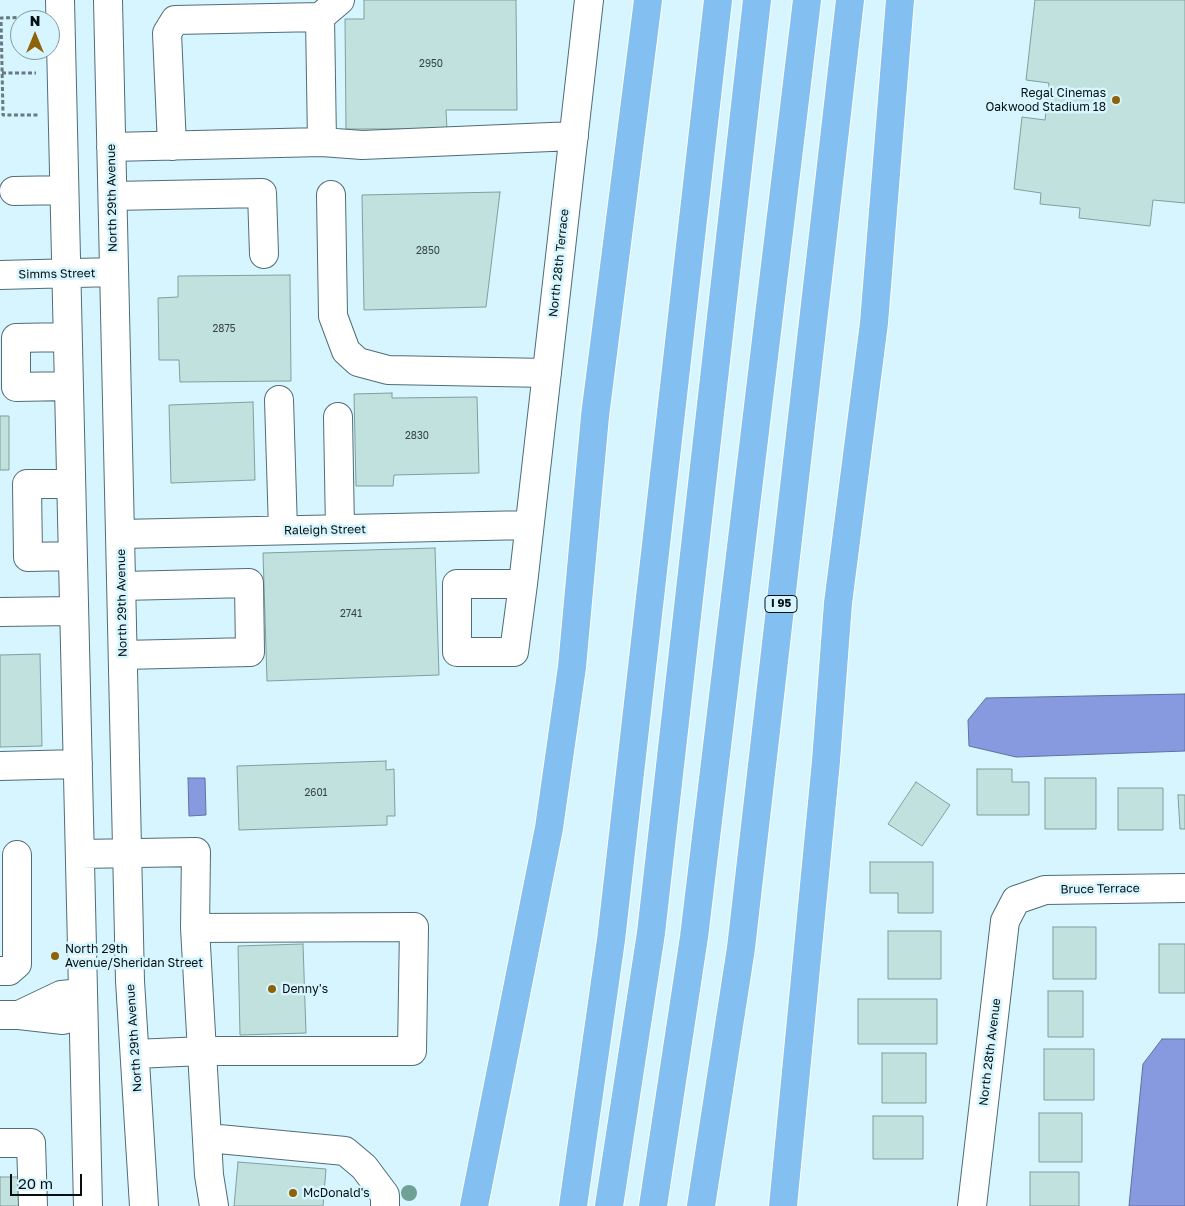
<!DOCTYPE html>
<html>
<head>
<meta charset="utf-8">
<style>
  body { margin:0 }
  #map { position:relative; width:1185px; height:1206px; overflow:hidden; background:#d6f5fe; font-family:"Golos Text",sans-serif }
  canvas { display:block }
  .north { position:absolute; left:10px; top:10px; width:50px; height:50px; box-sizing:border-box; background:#d6f5fe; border:1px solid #8299a0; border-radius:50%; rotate:0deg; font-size:14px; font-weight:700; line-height:20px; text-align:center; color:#050f12 }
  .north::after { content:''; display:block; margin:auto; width:18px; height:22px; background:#8e6208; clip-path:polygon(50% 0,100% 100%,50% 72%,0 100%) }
  .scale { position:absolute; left:10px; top:1174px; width:72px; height:22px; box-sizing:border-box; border:2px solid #050f12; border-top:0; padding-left:6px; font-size:15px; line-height:18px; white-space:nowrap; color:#050f12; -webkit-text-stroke:4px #d6f5fe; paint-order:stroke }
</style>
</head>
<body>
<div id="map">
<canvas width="1185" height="1206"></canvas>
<div class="north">N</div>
<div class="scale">20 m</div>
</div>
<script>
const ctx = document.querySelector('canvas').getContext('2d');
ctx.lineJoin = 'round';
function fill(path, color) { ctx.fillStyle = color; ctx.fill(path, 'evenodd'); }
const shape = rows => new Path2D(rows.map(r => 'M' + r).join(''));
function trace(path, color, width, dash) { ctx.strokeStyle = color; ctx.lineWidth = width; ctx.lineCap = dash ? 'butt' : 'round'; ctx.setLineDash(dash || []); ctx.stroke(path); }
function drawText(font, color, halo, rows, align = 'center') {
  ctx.font = font + ' "Golos Text",sans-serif'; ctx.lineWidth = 5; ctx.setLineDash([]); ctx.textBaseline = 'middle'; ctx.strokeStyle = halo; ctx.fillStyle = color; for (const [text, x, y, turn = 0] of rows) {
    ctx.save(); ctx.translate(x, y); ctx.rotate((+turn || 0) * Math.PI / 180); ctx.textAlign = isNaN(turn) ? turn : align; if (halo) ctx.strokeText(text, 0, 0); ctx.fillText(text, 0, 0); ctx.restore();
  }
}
const water = shape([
  [1185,694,1185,751,1016,757,969,746,968,720,986,698,1185,694],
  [188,778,205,778,206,815,189,816,188,778],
  [1162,1039,1185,1039,1185,1206,1129,1206,1143,1064,1162,1039]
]);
fill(water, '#889adf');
trace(water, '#6170a2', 1);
const building = shape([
  [364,0,516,0,517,110,446,110,447,129,346,129,345,19,364,19,364,0],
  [1035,0,1185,0,1185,203,1153,200,1150,226,1079,218,1080,208,1040,204,1041,193,1014,189,1022,117,1045,120,1049,83,1026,80,1035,0],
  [500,192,486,307,364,310,362,195,500,192],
  [290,275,291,381,180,382,179,360,159,360,158,298,178,297,178,276,290,275],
  [392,393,392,398,477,397,479,473,394,475,393,486,356,486,354,394,392,393],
  [253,402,255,480,171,483,169,405,253,402],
  [0,416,9,416,9,470,0,470,0,416],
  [435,548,439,675,267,681,263,553,435,548],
  [40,654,42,746,0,747,0,655,40,654],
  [386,761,386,770,394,769,395,816,387,816,387,825,239,830,237,766,386,761],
  [977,769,1012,769,1012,782,1029,782,1029,815,977,815,977,769],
  [1045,778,1096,778,1096,829,1045,829,1045,778],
  [916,782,950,805,922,846,888,824,916,782],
  [1118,788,1163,788,1163,830,1118,830,1118,788],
  [1178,795,1185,795,1185,829,1180,829,1178,795],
  [870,862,933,862,933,913,898,913,898,893,870,893,870,862],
  [1053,927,1096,927,1096,979,1053,979,1053,927],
  [888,931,941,931,941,979,888,979,888,931],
  [303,944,306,1033,240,1035,238,946,303,944],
  [1159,944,1185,944,1185,993,1159,993,1159,944],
  [1048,991,1083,991,1083,1037,1048,1037,1048,991],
  [858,999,937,999,937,1044,858,1044,858,999],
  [1044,1049,1094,1049,1094,1100,1044,1100,1044,1049],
  [882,1053,926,1053,926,1103,882,1103,882,1053],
  [1039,1113,1082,1113,1082,1162,1039,1162,1039,1113],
  [873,1116,923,1116,923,1159,873,1159,873,1116],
  [238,1162,326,1169,323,1206,234,1206,238,1162],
  [1030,1172,1079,1172,1079,1206,1030,1206,1030,1172],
  [0,1177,19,1177,20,1206,0,1206,0,1177]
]);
fill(building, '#c0e1dd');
trace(building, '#809f9c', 1);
const minor = shape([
  [60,0,88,1206],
  [108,0,130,981,144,1206],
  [322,142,320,17,340,0],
  [172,146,167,33,175,20,320,17],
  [111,147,322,142,362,145,574,136],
  [14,191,64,190],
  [331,195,333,316,346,351,358,362,388,370,547,373],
  [113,196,262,193,264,254],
  [0,275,114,272],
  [67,337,16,338,16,387,68,386],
  [279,400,283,530],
  [338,417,340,529],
  [71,484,27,484,28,557,73,556],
  [121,534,529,525],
  [523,584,514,652,457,652,457,584,523,584,589,0],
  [122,586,249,583,250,652,123,655],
  [0,612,74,611],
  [0,766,78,764],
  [80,854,196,852,195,928,209,1175,214,1206],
  [0,971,9,971,17,964,17,855],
  [0,1015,19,1015,63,1020,83,1015],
  [19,1015,61,995,82,993],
  [135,1054,202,1051,412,1051,414,927,195,928],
  [208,1138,345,1151,364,1167,385,1195,385,1206],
  [0,1143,31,1143,33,1206],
  [972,1206,1005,921,1016,900,1045,890,1185,888]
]);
const highway = shape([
  [474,1206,549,828,572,667,595,416,648,0],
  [573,1206,611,940,718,0],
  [609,1206,651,933,757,0],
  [653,1206,694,937,807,0],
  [701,1206,741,948,850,0],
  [783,1206,826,761,838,603,874,323,900,0]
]);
trace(minor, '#516d75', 30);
trace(highway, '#fff', 30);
trace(shape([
  [36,17,1,18,3,115,38,115],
  [2,73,36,73]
]), '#667a80', 3, [4, 2.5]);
trace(minor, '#fff', 28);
trace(highway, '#83bff0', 28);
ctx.fillStyle = '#6fa196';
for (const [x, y] of [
  [409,1193]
]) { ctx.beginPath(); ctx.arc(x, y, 8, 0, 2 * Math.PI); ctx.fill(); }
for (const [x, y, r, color] of [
  [1116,100,5,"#8e6208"],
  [55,956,5,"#8e6208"],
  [272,989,5,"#8e6208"],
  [293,1193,5,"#8e6208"]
]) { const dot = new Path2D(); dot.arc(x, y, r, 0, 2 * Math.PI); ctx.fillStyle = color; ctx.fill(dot); trace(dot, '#d6f5fe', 2); }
drawText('10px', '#344445', null, [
  ["2950",431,64],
  ["2850",428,251],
  ["2875",224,329],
  ["2830",417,436],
  ["2741",351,614],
  ["2601",316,793]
]);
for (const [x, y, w] of [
  [781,604,32]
]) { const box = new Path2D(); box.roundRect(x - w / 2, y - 8.5, w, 17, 4); ctx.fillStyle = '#d6f5fe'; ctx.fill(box); trace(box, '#050f12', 1); }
drawText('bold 11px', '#050f12', null, [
  ["I 95",781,604]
]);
drawText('12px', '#050f12', '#d6f5fe', [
  ["Regal Cinemas",1106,93,"right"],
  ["Oakwood Stadium 18",1106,107,"right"],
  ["North 29th",65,949],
  ["Avenue/Sheridan Street",65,963],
  ["Denny's",282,989],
  ["McDonald's",303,1193]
], 'left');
drawText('12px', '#050f12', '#d6f5fe', [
  ["North 29th Avenue",112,198,-91],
  ["North 28th Terrace",559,263,-84],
  ["Simms Street",57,274,-1],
  ["Raleigh Street",325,530,-1],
  ["North 29th Avenue",122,603,-91],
  ["Bruce Terrace",1100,889,-1],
  ["North 29th Avenue",134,1038,-94],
  ["North 28th Avenue",990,1052,-83]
]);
</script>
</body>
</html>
